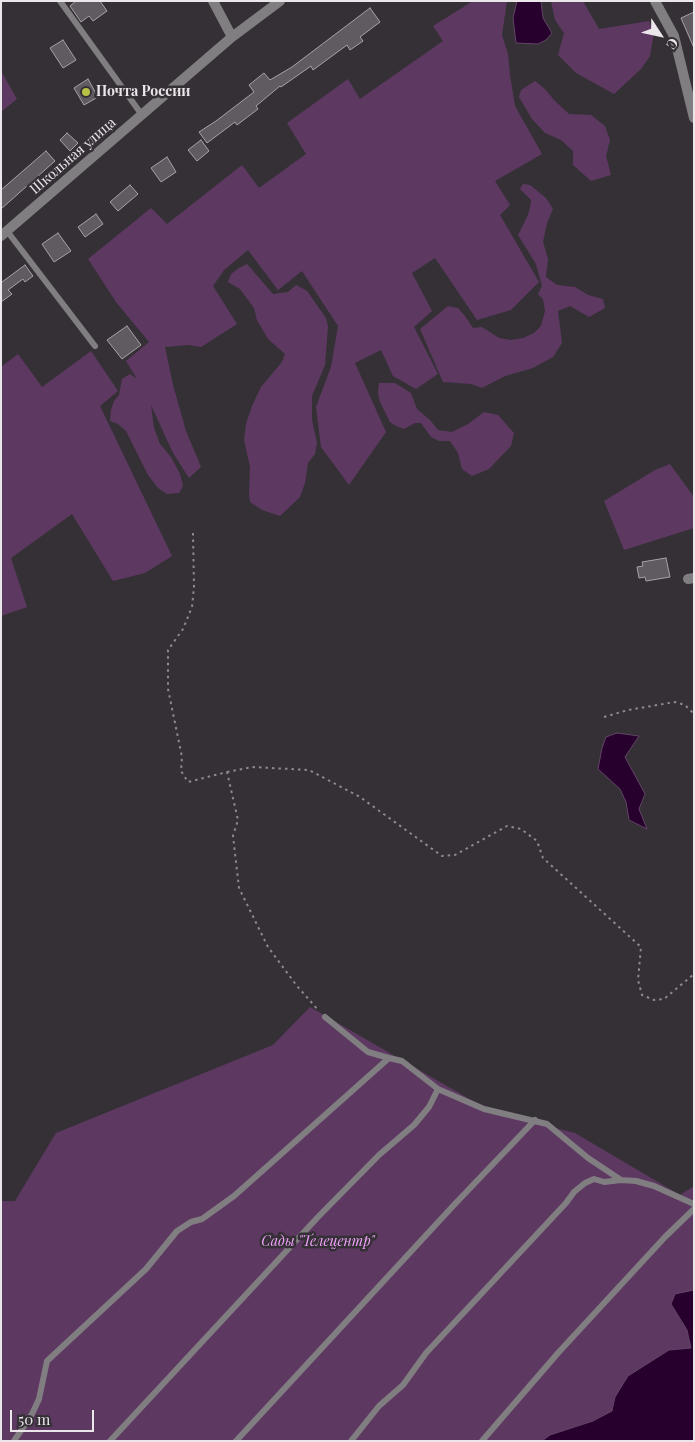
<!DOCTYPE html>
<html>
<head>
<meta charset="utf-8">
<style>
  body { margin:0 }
  #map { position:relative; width:695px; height:1442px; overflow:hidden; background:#353036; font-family:"Playfair Display",serif }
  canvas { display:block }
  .frame { position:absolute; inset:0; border:2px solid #eae6ea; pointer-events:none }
  .north { position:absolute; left:635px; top:10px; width:50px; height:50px; -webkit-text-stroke:4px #353036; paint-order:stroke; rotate:125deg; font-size:14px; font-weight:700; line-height:20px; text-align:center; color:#eae6ea }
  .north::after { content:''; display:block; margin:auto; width:18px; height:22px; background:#eae6ea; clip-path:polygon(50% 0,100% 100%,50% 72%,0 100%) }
  .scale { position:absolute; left:10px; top:1410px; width:84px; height:22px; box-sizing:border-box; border:2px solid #eae6ea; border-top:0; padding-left:6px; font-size:15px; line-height:18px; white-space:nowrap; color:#eae6ea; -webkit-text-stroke:4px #353036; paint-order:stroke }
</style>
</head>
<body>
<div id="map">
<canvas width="695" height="1442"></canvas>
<div class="frame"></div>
<div class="north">С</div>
<div class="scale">50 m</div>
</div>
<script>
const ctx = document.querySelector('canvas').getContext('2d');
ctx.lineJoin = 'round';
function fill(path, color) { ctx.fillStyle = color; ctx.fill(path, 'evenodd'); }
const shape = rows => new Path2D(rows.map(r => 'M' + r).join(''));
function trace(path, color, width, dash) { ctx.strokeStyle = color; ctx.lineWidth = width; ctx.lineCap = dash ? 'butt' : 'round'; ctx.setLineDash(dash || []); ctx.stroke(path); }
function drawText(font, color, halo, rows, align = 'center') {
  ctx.font = font + ' "Playfair Display",serif'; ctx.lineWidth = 5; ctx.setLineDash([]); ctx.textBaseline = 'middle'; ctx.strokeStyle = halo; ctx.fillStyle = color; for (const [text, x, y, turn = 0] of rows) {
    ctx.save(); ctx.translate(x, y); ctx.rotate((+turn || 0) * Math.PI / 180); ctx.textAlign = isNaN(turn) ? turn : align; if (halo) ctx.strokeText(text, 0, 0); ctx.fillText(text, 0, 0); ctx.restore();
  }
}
fill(shape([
  [473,1,507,1,502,35,508,54,510,75,515,106,542,154,495,181,510,205,500,215,539,282,511,310,477,320,435,258,412,273,432,311,414,327,438,374,416,389,393,376,381,350,355,363,386,432,349,485,321,447,316,407,331,367,338,326,302,271,278,290,248,250,224,270,213,286,237,324,201,347,189,345,165,347,173,385,186,431,201,467,189,478,173,453,151,405,154,428,160,444,171,457,180,474,183,486,179,493,167,494,158,488,148,475,126,431,118,424,110,421,111,410,114,401,119,395,122,379,130,374,137,379,126,361,149,342,116,302,88,259,151,208,167,224,242,165,259,188,306,154,287,123,348,79,360,99,443,41,433,26],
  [551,1,583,1,599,29,649,21,654,33,650,56,641,69,614,94,576,73,558,55,564,33,555,20],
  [1,71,17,99,1,112],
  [535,81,544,88,555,101,569,114,591,115,605,126,610,140,606,156,611,175,591,181,573,165,573,151,561,140,545,133,532,119,519,97,521,90],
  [523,184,530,185,546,198,553,209,547,223,543,242,548,259,546,277,557,285,575,287,588,295,603,299,605,308,589,317,570,306,558,311,562,343,553,357,533,368,505,376,482,388,471,384,443,382,420,329,448,306,458,308,465,316,473,328,482,327,499,338,511,340,523,338,534,333,541,326,545,311,543,299,538,294,542,286,536,264,518,235,528,215,531,203,531,200,520,189],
  [247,264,273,294,288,292,296,285,307,291,326,318,328,326,325,365,312,396,312,420,317,443,315,454,308,463,305,483,300,497,280,516,262,510,250,502,249,492,250,467,244,440,246,424,252,406,261,387,282,362,285,354,268,339,257,320,254,308,240,289,228,282,231,274,239,268],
  [91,351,118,391,100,406,172,556,145,573,113,581,72,514,11,558,27,607,1,616,1,367,18,354,42,387],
  [379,383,395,383,411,393,417,409,430,420,438,430,452,432,468,424,484,412,498,415,514,433,511,446,489,469,472,476,462,469,458,453,450,441,439,441,431,437,421,423,415,423,404,429,396,426,390,422,380,402,378,393],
  [670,464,694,497,694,528,624,550,604,501,655,470],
  [310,1007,492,1112,575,1133,680,1195,694,1186,694,1290,671,1304,687,1330,692,1348,669,1350,652,1361,615,1397,612,1411,593,1421,550,1435,542,1441,1,1441,1,1201,15,1201,56,1133,273,1045]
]), '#5d3962');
const water = shape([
  [517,1,541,1,543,18,552,33,546,40,538,44,516,43,513,18,517,1],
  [617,733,639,736,625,757,645,794,639,809,647,829,629,820,626,802,620,789,598,769,602,748,606,737,617,733],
  [694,1290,694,1441,542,1441,550,1435,593,1421,612,1411,615,1397,628,1376,669,1350,691,1348,687,1330,671,1304,675,1294,694,1290]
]);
fill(water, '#27002d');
trace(water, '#624566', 1);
const building = shape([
  [76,1,100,1,107,11,93,21,89,16,81,22,70,6,76,1],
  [370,8,380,22,360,37,363,41,350,50,347,45,313,70,311,66,281,87,280,86,256,106,258,109,237,125,235,122,207,143,199,132,216,121,254,92,249,85,264,73,270,80,292,67,370,8],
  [694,12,694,48,681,18,694,12],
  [63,40,76,60,63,68,50,48,63,40],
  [88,79,98,97,84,105,74,88,88,79],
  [67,133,78,143,70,151,60,140,67,133],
  [201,140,209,151,197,161,188,150,201,140],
  [46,151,55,161,1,209,1,190,46,151],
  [167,157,176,172,161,182,151,168,167,157],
  [130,185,138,194,118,211,110,202,130,185],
  [96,214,103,224,85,237,78,227,96,214],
  [58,233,71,251,54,262,42,244,58,233],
  [25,265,33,276,25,282,23,279,8,290,12,294,1,302,1,281,2,282,25,265],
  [127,326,141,345,122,359,107,340,127,326],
  [666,558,670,577,646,581,645,577,639,578,637,567,643,566,642,562,666,558]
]);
fill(building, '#605a61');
trace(building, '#a8a1a9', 1);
trace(shape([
  [193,533,194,587,192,607,183,629,168,650,168,689,182,757,181,771,188,782,227,772,238,820,233,836,239,888,268,947,297,986,319,1011],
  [604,717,628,710,675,702,685,705,694,714],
  [227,772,252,767,309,770,360,797,442,856,455,855,507,826,521,829,537,841,543,858,641,947,638,980,642,995,654,1000,664,999,694,974]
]), '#8d898e', 2, [2.5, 4]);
trace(shape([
  [60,1,142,115],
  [7,231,95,346],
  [325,1017,368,1052,389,1058],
  [14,1441,32,1414,39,1399,47,1361,146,1269,177,1231,191,1222,202,1219,234,1196,389,1058,402,1061,438,1089,484,1109,547,1124,588,1158,621,1180,636,1181,654,1186,694,1204],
  [110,1441,318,1217,379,1155,414,1125,429,1107,438,1089],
  [236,1441,453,1206,535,1120],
  [351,1441,379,1406,403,1385,426,1353,566,1203,574,1192,585,1183,594,1179,604,1182,621,1180],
  [482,1441,558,1353,665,1237,694,1209]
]), '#817e81', 6);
trace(shape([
  [213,1,232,37],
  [655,1,674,36,694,118],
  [1,236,232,37,280,1],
  [688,579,694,578]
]), '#817e81', 10);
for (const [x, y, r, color] of [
  [86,92,5,"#b8c146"]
]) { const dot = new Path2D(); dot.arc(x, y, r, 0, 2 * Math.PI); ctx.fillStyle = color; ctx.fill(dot); trace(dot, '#353036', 2); }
drawText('bold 14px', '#eae6ea', '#353036', [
  ["Почта России",96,92]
], 'left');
drawText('14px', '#eae6ea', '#353036', [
  ["Школьная улица",73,156,-41]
]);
drawText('italic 14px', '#f2a3fc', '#353036', [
  ["Сады \"Телецентр\"",318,1242]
]);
</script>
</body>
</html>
